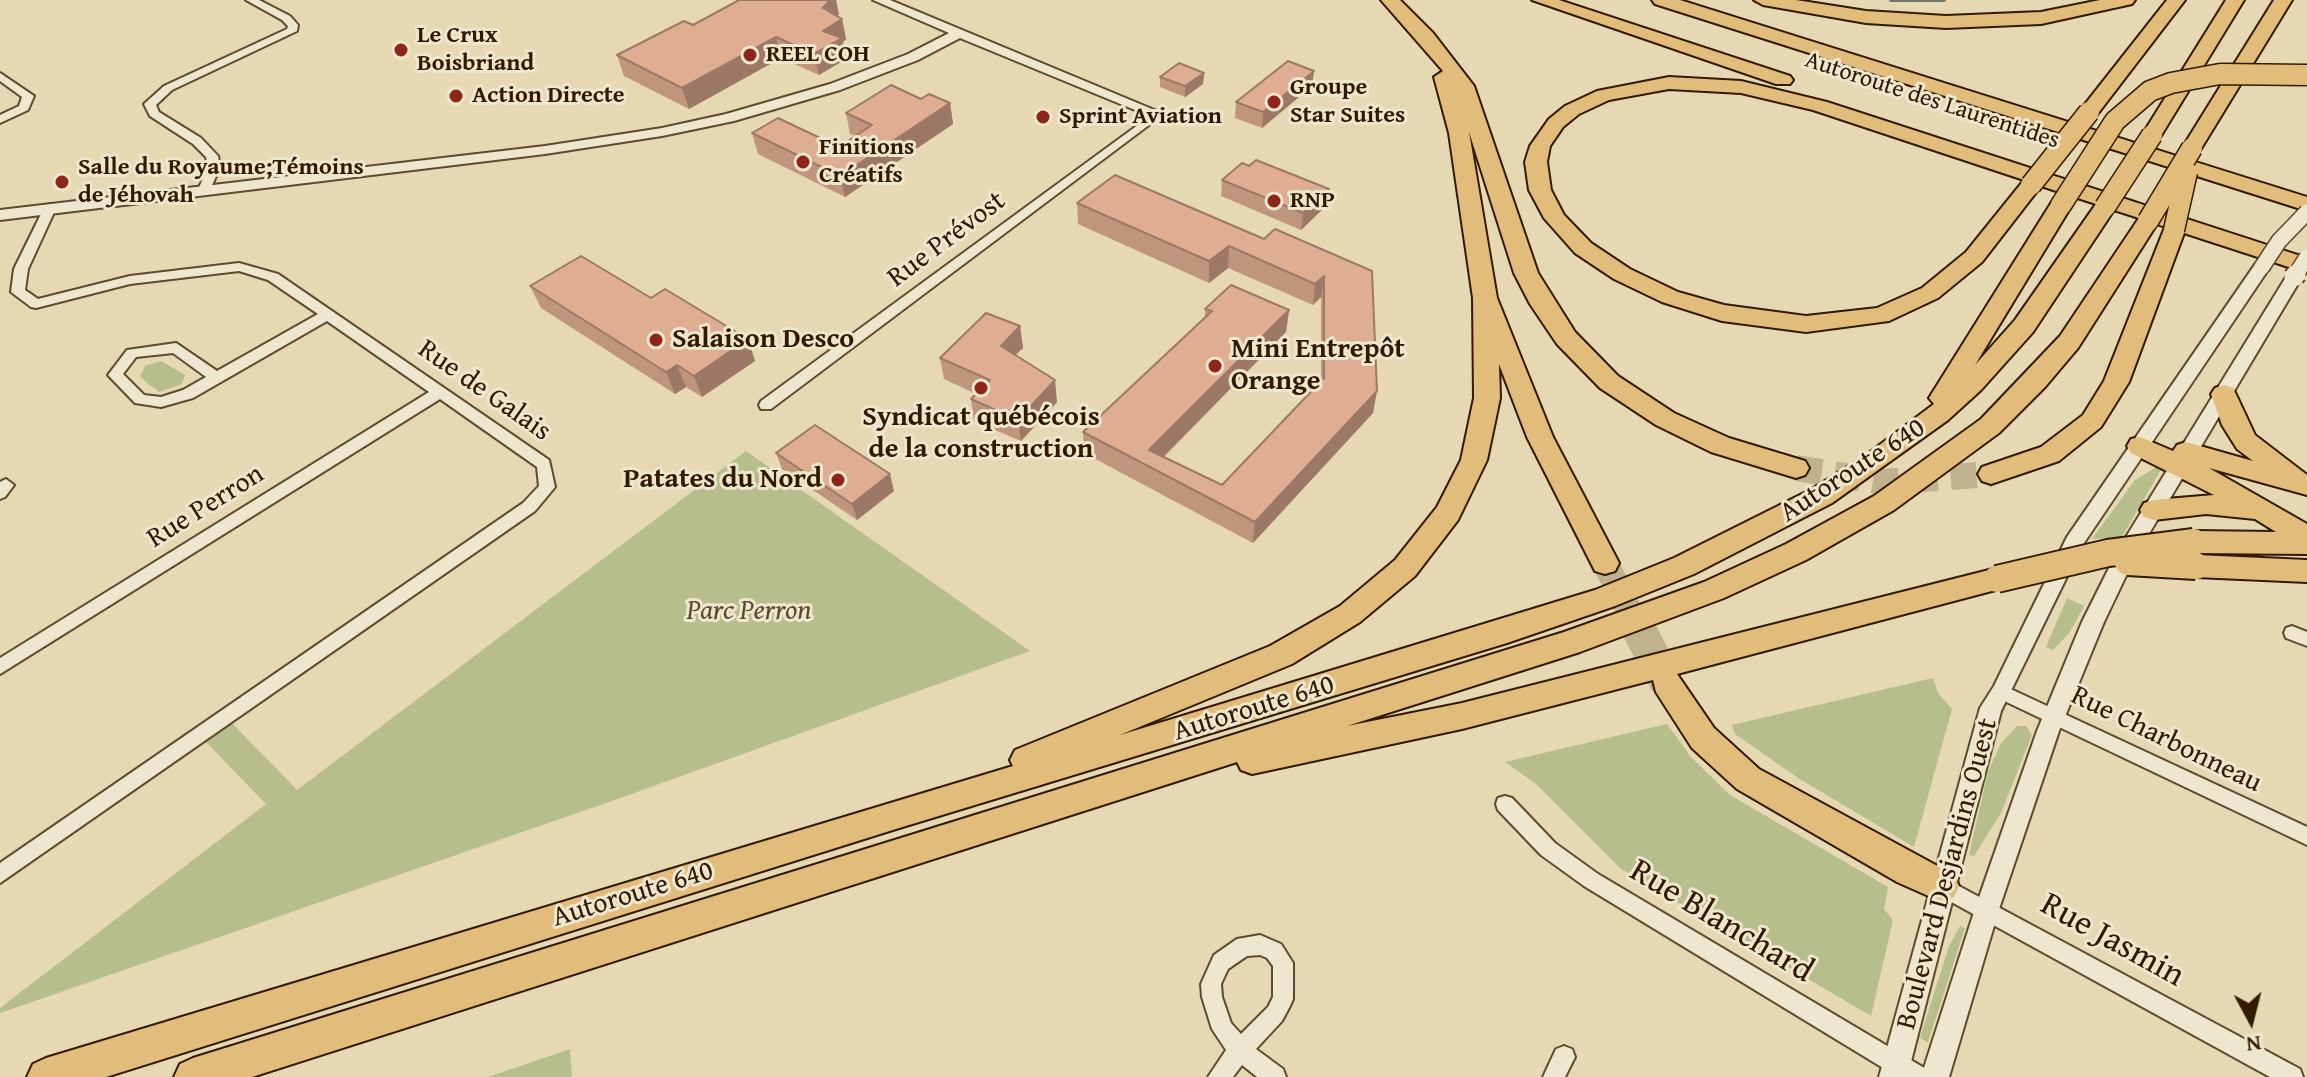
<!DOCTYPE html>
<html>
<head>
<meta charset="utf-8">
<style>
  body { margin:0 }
  #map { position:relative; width:2307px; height:1077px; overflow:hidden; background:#e5d8b3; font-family:"Gentium Book Plus",serif }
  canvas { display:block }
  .north { position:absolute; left:2211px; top:981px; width:80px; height:80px; -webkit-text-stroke:6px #eee6ce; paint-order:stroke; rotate:173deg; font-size:22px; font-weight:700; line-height:32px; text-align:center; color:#311a00 }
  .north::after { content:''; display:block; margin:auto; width:28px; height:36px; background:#311a00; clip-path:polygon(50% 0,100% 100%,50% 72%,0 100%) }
</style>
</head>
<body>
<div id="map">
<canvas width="2307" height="1077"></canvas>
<div class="north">N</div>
</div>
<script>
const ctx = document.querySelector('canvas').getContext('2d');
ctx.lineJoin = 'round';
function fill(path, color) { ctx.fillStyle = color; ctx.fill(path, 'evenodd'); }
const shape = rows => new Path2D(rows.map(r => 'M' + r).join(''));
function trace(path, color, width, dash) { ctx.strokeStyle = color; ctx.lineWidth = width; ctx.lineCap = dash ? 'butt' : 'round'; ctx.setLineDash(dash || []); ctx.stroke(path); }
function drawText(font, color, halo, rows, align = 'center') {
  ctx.font = font + ' "Gentium Book Plus",serif'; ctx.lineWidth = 6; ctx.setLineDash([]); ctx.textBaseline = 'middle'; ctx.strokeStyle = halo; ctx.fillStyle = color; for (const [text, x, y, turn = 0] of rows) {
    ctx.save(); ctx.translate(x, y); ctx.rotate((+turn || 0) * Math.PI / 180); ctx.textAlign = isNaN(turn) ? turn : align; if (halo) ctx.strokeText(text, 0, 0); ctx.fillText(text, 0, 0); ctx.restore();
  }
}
fill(shape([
  [161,361,185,375,182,384,159,392,140,377,145,366],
  [746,451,1030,651,609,802,0,1013,0,1008,266,804,203,739,232,723,297,790],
  [2158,466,2162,468,2121,538,2092,539,2135,480],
  [2067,598,2084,606,2070,632,2053,650,2046,647],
  [1933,678,1938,693,1952,709,1914,847,1798,778,1735,734,1732,725],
  [1667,724,1691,757,1730,795,1888,887,1884,909,1893,920,1871,1016,1621,869,1535,783,1505,762],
  [2017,726,2026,726,2032,735,2001,813,1974,856,1969,855,1988,772,2001,743],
  [1960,926,1965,928,1928,1042,1920,1038,1949,946],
  [570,1049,572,1077,488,1077]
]), '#b6be8b');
trace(shape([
  [1891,0,1944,0]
]), '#6e796c', 4);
trace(shape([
  [1796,468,1882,482,1991,474],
  [1605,563,1638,628]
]), '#c1b28f', 26, [26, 13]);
trace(shape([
  [1637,626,1667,683]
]), '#c1b28f', 34, [34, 17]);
const minor = shape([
  [246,0,259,0,290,16,298,25,297,31,172,90,156,105,159,112,201,138,218,156,220,167,210,190,204,194,198,190,208,167,206,157,193,144,150,116,144,104,164,86,287,29,288,26,282,20,246,0],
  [0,73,34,96,28,110,0,123,0,115,19,106,22,97,0,81,0,73],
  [1157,111,1163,114,1161,116,771,409,761,409,759,405,761,401,1157,111],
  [50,204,56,208,28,269,25,290,38,299,130,276,239,263,278,274,549,460,555,487,535,511,0,883,0,863,523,503,539,486,537,467,440,399,0,674,0,658,429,392,327,321,193,398,161,407,135,403,108,375,127,350,176,343,217,371,318,314,268,280,239,271,130,284,36,308,31,307,11,292,14,269,44,208,50,204],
  [173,353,206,377,183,390,161,397,144,395,123,374,136,357,173,353],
  [6,479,14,485,5,497,0,499,0,482,6,479],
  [2292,626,2307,632,2307,646,2286,638,2284,633,2286,628,2292,626],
  [2002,685,2307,827,2307,845,1996,697,1993,692,1996,687,2002,685],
  [1505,796,1512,798,1555,843,1598,874,1926,1069,1929,1077,1898,1077,1584,886,1541,855,1498,810,1496,804,1498,798,1505,796],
  [1942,877,2300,1069,2303,1077,2270,1077,1935,893,1932,886,1935,879,1942,877],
  [1260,935,1281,944,1293,963,1293,999,1290,1006,1282,1021,1256,1049,1283,1069,1286,1077,1257,1077,1242,1065,1233,1077,1208,1077,1226,1050,1212,1029,1202,997,1201,984,1214,955,1237,939,1260,935],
  [1260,955,1267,958,1273,966,1273,997,1268,1007,1241,1034,1231,1023,1222,997,1221,984,1228,969,1247,956,1260,955],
  [1564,1046,1572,1049,1575,1057,1565,1077,1543,1077,1556,1049,1564,1046]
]);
const tertiary = shape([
  [873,0,890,0,1164,114,1152,117,960,38,918,60,840,90,734,121,662,136,545,154,0,220,0,210,545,146,662,128,726,114,830,84,908,54,949,33,873,0],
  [2262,262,2270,267,2082,546,2001,711,1907,1077,1879,1077,1980,708,1994,686,2067,537,2256,263,2262,262],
  [2294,272,2302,277,2134,559,2104,622,2059,731,1999,909,1949,1077,1921,1077,1975,909,2037,731,2082,622,2118,550,2286,277,2294,272]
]);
const motorway = shape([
  [1381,0,1400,0,1433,33,1474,86,1538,273,1575,332,1618,376,1674,413,1729,438,1805,461,1809,468,1805,475,1796,478,1711,452,1656,425,1600,388,1557,344,1530,304,1514,273,1469,132,1497,298,1553,437,1619,563,1615,571,1605,574,1595,571,1527,437,1499,364,1500,398,1487,460,1458,520,1415,576,1360,622,1292,664,1120,735,1595,590,1674,558,1812,489,1862,458,1934,404,1929,398,2053,200,2069,200,2072,205,1975,365,2015,320,2096,204,2041,186,1982,262,1938,298,1889,321,1806,332,1722,321,1662,302,1614,279,1575,253,1544,218,1529,190,1525,162,1530,146,1549,119,1565,106,1597,91,1669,77,1741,81,1827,102,2307,258,2307,273,2184,233,2129,382,2101,427,2059,461,1991,484,1982,481,1978,474,1982,467,2041,447,2083,415,2104,381,2165,227,2157,224,2078,348,2045,387,1999,433,1894,510,1806,560,1724,598,1580,652,1347,726,1462,703,1997,568,2007,571,2011,579,2007,587,1677,674,1714,728,1759,769,1954,875,1959,886,1954,897,1942,902,1897,882,1737,789,1692,748,1656,692,1653,680,1462,729,1252,774,1241,770,1237,762,252,1077,174,1077,180,1064,193,1058,1564,632,1704,582,1786,544,1874,496,1981,419,2060,336,2139,218,2114,210,2033,332,1981,390,1948,420,1832,503,1694,574,1615,606,1507,643,896,829,106,1077,27,1077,33,1064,46,1058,1013,766,1010,760,1015,750,1270,646,1340,606,1395,560,1437,507,1461,460,1474,398,1473,298,1449,133,1434,77,1443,71,1381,0],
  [1669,89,1741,93,1813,110,2024,180,1966,252,1922,288,1877,308,1806,316,1724,305,1678,292,1630,269,1591,243,1564,215,1551,190,1547,162,1550,146,1563,127,1579,114,1609,100,1669,89],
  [1532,0,1559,0,1790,76,1793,80,1790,84,1776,84,1532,0],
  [1652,0,1680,0,2307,197,2307,211,1655,4,1652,0],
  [1754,0,1796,0,1866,11,1946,16,2041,12,2100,0,2135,0,2132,4,2041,24,1946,28,1866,23,1763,5,1754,0],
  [2167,0,2185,0,2096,116,2082,116,2079,112,2082,108,2167,0],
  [2226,0,2244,0,2159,139,2145,139,2142,135,2226,0],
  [2274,0,2292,0,2199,152,2185,152,2182,148,2274,0],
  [2224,385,2233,388,2255,435,2307,475,2307,495,2209,468,2307,524,2307,554,2194,553,2184,550,2180,542,2184,534,2194,531,2276,532,2255,519,2206,514,2154,520,2144,517,2140,510,2144,503,2154,500,2214,495,2131,453,2127,446,2131,439,2140,437,2173,451,2177,445,2186,442,2253,461,2237,449,2222,425,2211,394,2215,388,2224,385],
  [2196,555,2307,560,2307,582,2196,577,2186,574,2182,566,2186,558,2196,555]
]);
trace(minor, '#5e4a2d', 4);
trace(tertiary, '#5e4a2d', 4);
trace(motorway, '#311a00', 4);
fill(minor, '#eee6ce');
fill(tertiary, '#eee6ce');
fill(motorway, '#e2bc7a');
const tertiaryBridgeFar1 = shape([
  [2262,267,2279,241,2307,212],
  [2295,276,2307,257]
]);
const tertiaryBridge = shape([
  [2294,277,2296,274]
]);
const motorwayBridgeFar1 = shape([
  [2031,185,2089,112],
  [2061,205,2115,121,2150,91,2171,83,2220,74,2307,75],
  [2105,207,2152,135],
  [2148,221,2192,148],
  [2174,230,2187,172]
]);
const motorwayBridge = shape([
  [2128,562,2196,566],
  [1997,579,2108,553,2194,542]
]);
trace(tertiaryBridgeFar1, '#5e4a2d', 18, []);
trace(tertiaryBridge, '#5e4a2d', 23, []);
trace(motorwayBridgeFar1, '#311a00', 23, []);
trace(motorwayBridge, '#311a00', 30, []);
trace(tertiaryBridgeFar1, '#eee6ce', 15);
trace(tertiaryBridge, '#eee6ce', 19);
trace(motorwayBridgeFar1, '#e2bc7a', 20);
trace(motorwayBridge, '#e2bc7a', 26);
fill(shape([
  [839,14,838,16,842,19,846,39,843,42,846,59,819,75,781,58,689,109,624,76,617,55,693,25],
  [1204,73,1203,84,1185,97,1160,87,1160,77],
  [1312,86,1262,128,1235,118,1236,102],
  [921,99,950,103,953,124,845,197,758,154,752,133,839,147,855,136,850,134,846,113],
  [1249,166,1329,189,1327,205,1301,230,1221,196,1222,180],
  [1077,203,1264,239,1372,271,1373,413,1253,543,1084,453,1083,432,1205,318,1205,309,1289,310,1286,332,1164,457,1222,485,1321,381,1321,297,1313,305,1228,268,1209,283,1078,224],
  [530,286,651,298,748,339,755,361,702,397,686,387,675,394,541,308],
  [1020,326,1023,348,1015,355,1057,402,1021,441,974,421,971,399,976,394,944,379,940,358],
  [776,453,894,491,857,520,782,469]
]), '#c0957d');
fill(shape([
  [830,0,836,0,839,14,827,28,842,19,846,39,843,42,846,59,819,75,814,54,823,31,823,8],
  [776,37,781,58,689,109,682,88],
  [1314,71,1312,86,1262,128,1263,112],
  [1204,73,1203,84,1185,97,1185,86],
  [950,103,953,124,845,197,840,176],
  [1329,189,1327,205,1301,230,1303,213],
  [1229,246,1228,268,1209,283,1209,261],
  [1324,276,1321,297,1313,305,1315,284],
  [1289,310,1286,332,1152,468,1149,450],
  [1020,326,1023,348,1003,367,1001,346],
  [748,339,755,361,702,397,694,376],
  [677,365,686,387,675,394,666,372],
  [1055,380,1057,402,1021,441,1018,420],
  [1377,391,1373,413,1253,543,1255,522],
  [890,474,894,491,857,520,852,504]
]), '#9c7966');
const building = shape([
  [739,0,830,0,823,8,842,19,823,31,842,38,814,54,776,37,682,88,617,55,684,21,693,25,739,0],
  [1288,61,1314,71,1263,112,1236,102,1288,61],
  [1179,63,1204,73,1185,86,1160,77,1179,63],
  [891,85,921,99,929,94,950,103,840,176,752,133,778,118,839,147,872,125,846,113,891,85],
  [1256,160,1329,189,1303,213,1222,180,1242,163,1249,166,1256,160],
  [1115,175,1264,239,1275,229,1372,271,1377,391,1255,522,1083,432,1212,311,1205,309,1231,285,1289,310,1149,450,1222,485,1324,378,1324,276,1315,284,1229,246,1209,261,1077,203,1115,175],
  [581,256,651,298,665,289,748,339,694,376,677,365,666,372,530,286,581,256],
  [986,313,1020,326,1001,346,1055,380,1018,420,971,399,990,380,940,358,986,313],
  [815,425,890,474,852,504,776,453,815,425]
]);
fill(building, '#dfad91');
trace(building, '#9c7966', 2);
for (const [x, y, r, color] of [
  [401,50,8,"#8f2418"],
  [750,55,8,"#8f2418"],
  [456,96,8,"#8f2418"],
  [1274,102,8,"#8f2418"],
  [1043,117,8,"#8f2418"],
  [803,162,8,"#8f2418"],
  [62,182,8,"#8f2418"],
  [1274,201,8,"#8f2418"],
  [656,340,8,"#8f2418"],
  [1215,366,8,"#8f2418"],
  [981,388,8,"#8f2418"],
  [838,480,8,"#8f2418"]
]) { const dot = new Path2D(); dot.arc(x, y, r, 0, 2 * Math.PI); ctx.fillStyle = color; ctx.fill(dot); trace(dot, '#eee6ce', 3); }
drawText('bold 24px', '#311a00', '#eee6ce', [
  ["Le Crux",417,36],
  ["Boisbriand",417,64],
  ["REEL COH",766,55],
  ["Groupe",1290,88],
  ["Star Suites",1290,116],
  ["Action Directe",472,96],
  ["Sprint Aviation",1059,117],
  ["Finitions",819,148],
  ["Créatifs",819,176],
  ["Salle du Royaume;Témoins",78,168],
  ["de Jéhovah",78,196],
  ["RNP",1290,201]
], 'left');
drawText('24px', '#311a00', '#eee6ce', [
  ["Autoroute des Laurentides",1932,101,18]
]);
drawText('28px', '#311a00', '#eee6ce', [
  ["Rue Prévost",947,240,-37],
  ["Rue de Galais",484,391,35],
  ["Autoroute 640",1853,471,-33],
  ["Rue Perron",206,507,-32],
  ["Autoroute 640",1254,709,-17],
  ["Rue Charbonneau",2166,740,26],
  ["Boulevard Desjardins Ouest",1948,874,-75],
  ["Autoroute 640",633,895,-17]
]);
drawText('bold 28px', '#311a00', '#eee6ce', [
  ["Salaison Desco",672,340],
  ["Mini Entrepôt",1231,350],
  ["Orange",1231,382],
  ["Syndicat québécois",981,418,"center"],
  ["de la construction",981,450,"center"],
  ["Patates du Nord",822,480,"right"]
], 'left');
drawText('italic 28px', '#594b2a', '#eee6ce', [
  ["Parc Perron",749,612]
]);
drawText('34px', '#311a00', '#eee6ce', [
  ["Rue Blanchard",1721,922,31],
  ["Rue Jasmin",2112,941,29]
]);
</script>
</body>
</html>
